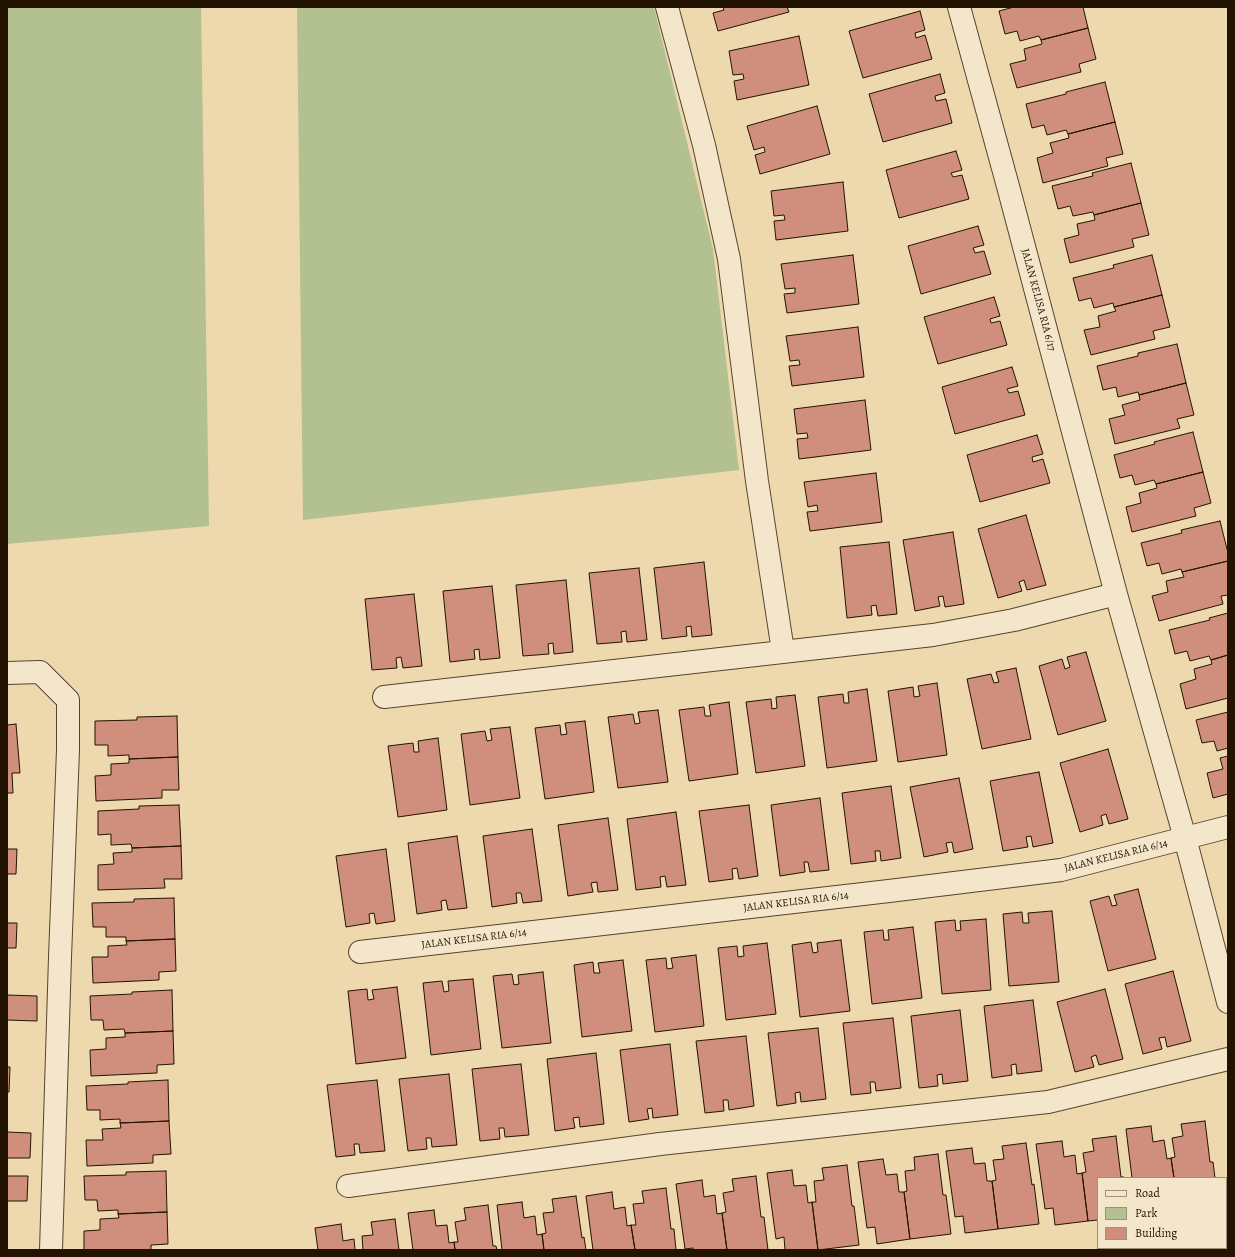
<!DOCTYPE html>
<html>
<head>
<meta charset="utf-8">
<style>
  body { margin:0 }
  #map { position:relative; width:1235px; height:1257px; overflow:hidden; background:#eed8ae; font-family:Alegreya,serif }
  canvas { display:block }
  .frame { position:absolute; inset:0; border:8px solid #231301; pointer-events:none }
  .legend { position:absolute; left:1097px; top:1177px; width:130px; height:72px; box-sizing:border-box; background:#f4e6ca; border:1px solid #a0927a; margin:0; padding:5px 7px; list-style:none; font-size:12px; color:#231301 }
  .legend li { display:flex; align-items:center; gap:8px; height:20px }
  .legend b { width:20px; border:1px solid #a0927a }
</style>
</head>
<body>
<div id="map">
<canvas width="1235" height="1257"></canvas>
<div class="frame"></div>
<ul class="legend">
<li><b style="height:5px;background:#f4e6ca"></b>Road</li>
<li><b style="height:11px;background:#b3c08f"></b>Park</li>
<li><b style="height:11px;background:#d08e7d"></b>Building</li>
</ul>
</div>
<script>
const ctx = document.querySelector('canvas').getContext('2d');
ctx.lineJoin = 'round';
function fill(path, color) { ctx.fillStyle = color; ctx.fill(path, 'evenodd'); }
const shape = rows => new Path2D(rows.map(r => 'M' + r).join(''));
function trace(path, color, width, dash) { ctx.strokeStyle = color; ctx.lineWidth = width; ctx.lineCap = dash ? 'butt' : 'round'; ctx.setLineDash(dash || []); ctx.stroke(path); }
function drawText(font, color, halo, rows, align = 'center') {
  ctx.font = font + ' Alegreya,serif'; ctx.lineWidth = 3; ctx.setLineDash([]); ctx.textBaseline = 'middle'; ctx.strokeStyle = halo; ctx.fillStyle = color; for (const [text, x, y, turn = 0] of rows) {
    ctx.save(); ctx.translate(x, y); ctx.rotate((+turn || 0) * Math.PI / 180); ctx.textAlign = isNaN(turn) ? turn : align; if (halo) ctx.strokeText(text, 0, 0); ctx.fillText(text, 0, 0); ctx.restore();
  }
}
fill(shape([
  [7,7,201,7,209,526,7,544],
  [297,7,654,7,713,249,739,470,303,520]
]), '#b3c08f');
const building = shape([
  [723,7,787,7,789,12,718,31,713,13,724,10,723,7],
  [1014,7,1083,7,1088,28,1041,40,1039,36,1020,41,1017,31,1005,34,999,11,1014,7],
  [920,11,925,30,915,33,916,38,925,35,932,59,863,78,849,31,920,11],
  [1088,28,1096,59,1079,64,1081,72,1017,88,1010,64,1026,60,1024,49,1042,44,1041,40,1088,28],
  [799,36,809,85,737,100,734,81,744,79,743,74,733,75,729,51,799,36],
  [940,74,945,93,935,96,936,101,946,99,952,123,883,142,869,94,940,74],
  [1105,82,1115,122,1068,134,1066,130,1047,135,1044,125,1032,128,1026,104,1066,94,1066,92,1105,82],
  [817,106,830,154,760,174,755,155,765,152,764,147,754,150,747,126,817,106],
  [1115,122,1123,154,1106,158,1108,166,1043,183,1037,158,1053,153,1050,143,1069,138,1068,134,1115,122],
  [956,151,962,170,951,173,953,177,962,175,969,199,899,218,886,170,956,151],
  [1131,163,1141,203,1094,215,1093,212,1073,216,1070,206,1058,209,1052,186,1093,176,1092,173,1131,163],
  [843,182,848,231,776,240,774,221,785,220,784,215,774,216,771,191,843,182],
  [1141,203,1149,235,1132,239,1134,247,1070,263,1064,239,1079,235,1077,224,1095,220,1094,215,1141,203],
  [978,226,984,245,973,248,975,253,984,251,991,274,921,294,908,246,978,226],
  [853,255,859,304,787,313,784,294,795,293,795,288,785,289,781,264,853,255],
  [1152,255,1162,295,1114,307,1113,303,1094,308,1091,298,1079,301,1073,278,1114,268,1113,265,1152,255],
  [1162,295,1170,327,1153,331,1155,339,1091,355,1084,330,1100,327,1098,316,1116,311,1114,307,1162,295],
  [994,297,1000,316,990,319,991,323,1000,321,1007,345,938,364,924,317,994,297],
  [858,327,864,377,792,386,789,366,800,365,799,360,790,361,786,336,858,327],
  [1177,344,1186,383,1139,395,1138,392,1118,397,1116,387,1103,390,1097,366,1138,356,1138,353,1177,344],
  [1012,367,1018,386,1007,389,1009,393,1018,391,1025,415,955,434,942,387,1012,367],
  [1186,383,1194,415,1177,419,1180,428,1115,444,1109,419,1125,415,1122,405,1140,400,1139,395,1186,383],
  [865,400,871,450,799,459,797,439,808,438,807,433,797,434,794,409,865,400],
  [1193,432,1203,472,1156,484,1154,480,1135,485,1132,475,1120,478,1114,455,1155,444,1154,442,1193,432],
  [1037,435,1043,454,1032,457,1033,462,1043,459,1050,483,980,502,967,455,1037,435],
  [1203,472,1211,503,1194,508,1196,516,1132,532,1126,507,1141,503,1139,493,1157,488,1156,484,1203,472],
  [876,473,882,522,810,531,807,512,818,511,817,505,808,507,804,482,876,473],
  [1026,515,1046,585,1027,590,1024,580,1019,582,1022,591,998,598,978,529,1026,515],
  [1220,521,1228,553,1228,561,1182,572,1181,569,1162,574,1159,563,1147,566,1141,543,1182,533,1181,530,1220,521],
  [953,532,964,604,945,607,943,596,938,597,940,606,915,611,903,540,953,532],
  [889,542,897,614,878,616,876,605,871,606,872,615,847,618,840,547,889,542],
  [1228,561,1228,595,1221,596,1223,604,1159,621,1152,596,1168,592,1166,581,1184,577,1182,572,1228,561],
  [704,562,712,635,692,637,691,626,686,627,687,636,662,639,654,568,704,562],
  [639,568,647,640,627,642,626,631,621,632,622,642,597,644,589,573,639,568],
  [566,580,573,652,554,654,553,643,548,644,549,654,523,656,516,585,566,580],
  [492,586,500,658,480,660,479,649,474,650,475,659,450,662,443,591,492,586],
  [414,594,422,666,403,668,401,657,396,658,397,668,372,670,365,599,414,594],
  [1228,613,1228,655,1211,660,1209,656,1190,661,1187,651,1175,654,1169,630,1210,620,1209,618,1228,613],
  [1086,652,1106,721,1058,735,1039,666,1062,659,1065,669,1070,667,1067,657,1086,652],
  [1228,655,1228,698,1186,709,1180,684,1196,679,1194,669,1212,664,1211,660,1228,655],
  [1016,668,1031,739,982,749,967,679,991,674,994,683,999,682,996,672,1016,668],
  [937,683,947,755,898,762,888,691,913,687,914,697,920,696,918,686,937,683],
  [867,689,877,761,827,768,818,697,843,694,844,703,849,703,848,692,867,689],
  [795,695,805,766,756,773,746,702,771,699,772,709,777,708,776,697,795,695],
  [729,702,738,774,689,781,679,710,704,707,705,716,711,716,709,705,729,702],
  [658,710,668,782,618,788,608,717,633,714,635,724,640,723,638,712,658,710],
  [1228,712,1228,748,1217,751,1214,741,1202,743,1196,720,1228,712],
  [177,716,178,757,129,759,129,755,108,756,108,745,95,745,95,721,137,720,137,717,177,716],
  [585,721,594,792,545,799,535,728,560,725,561,735,567,734,565,723,585,721],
  [16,724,20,773,12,773,13,793,7,793,7,725,16,724],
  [510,727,520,798,470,805,461,734,485,731,487,741,492,740,490,729,510,727],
  [438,738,447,810,398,817,388,746,413,743,414,752,419,752,418,741,438,738],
  [1108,749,1128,819,1109,824,1106,814,1101,816,1103,825,1080,832,1060,763,1108,749],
  [1228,756,1228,794,1213,798,1207,773,1223,769,1220,758,1228,756],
  [178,757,179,790,162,790,162,798,96,801,95,776,111,775,111,764,129,763,129,759,178,757],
  [1039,772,1053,843,1033,847,1031,836,1026,837,1028,847,1003,851,990,781,1039,772],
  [959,778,973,849,954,853,952,842,946,843,948,852,924,857,910,787,959,778],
  [891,786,901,858,881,861,880,851,875,851,876,861,851,864,842,793,891,786],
  [820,798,829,870,810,872,808,862,804,862,805,872,780,876,771,805,820,798],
  [179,805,181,846,132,848,131,844,111,845,111,834,98,835,98,811,139,809,139,806,179,805],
  [749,805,758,876,739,879,737,868,732,869,733,879,709,882,699,811,749,805],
  [676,812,686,885,667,887,665,876,660,877,661,887,636,890,627,819,676,812],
  [608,818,618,890,598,892,597,882,591,883,593,892,568,896,558,825,608,818],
  [7,828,7,849,17,849,16,874,7,874,7,828],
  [532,829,542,901,523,903,521,893,516,893,517,903,492,907,483,836,532,829],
  [457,836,467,908,448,910,446,900,441,901,442,910,417,914,408,843,457,836],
  [181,846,182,879,164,879,165,888,98,890,98,865,114,864,113,853,132,852,132,848,181,846],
  [386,849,395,921,376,924,374,913,369,914,370,923,346,927,336,856,386,849],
  [1138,889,1156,959,1108,971,1090,901,1109,896,1112,906,1117,905,1114,895,1138,889],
  [174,898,175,939,126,941,126,937,106,937,106,927,93,927,92,903,134,902,134,899,174,898],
  [7,901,7,923,17,923,16,948,7,948,7,901],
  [1052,911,1059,982,1009,986,1003,914,1022,912,1023,923,1029,923,1028,913,1052,911],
  [986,919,991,990,942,994,935,922,955,920,956,931,961,930,960,921,986,919],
  [913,927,922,998,872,1004,864,932,883,930,884,940,889,940,888,930,913,927],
  [175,939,176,971,159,972,159,980,93,983,92,957,108,957,108,946,127,945,126,941,175,939],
  [841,940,850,1011,800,1017,792,945,811,942,813,953,818,952,817,943,841,940],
  [767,943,776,1014,726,1020,718,948,737,946,738,957,744,956,743,946,767,943],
  [696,955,704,1026,655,1032,646,960,666,958,667,969,673,968,671,958,696,955],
  [623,960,632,1031,582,1037,574,965,593,962,594,973,600,973,598,963,623,960],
  [1173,971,1191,1041,1167,1047,1165,1037,1159,1038,1162,1049,1143,1054,1125,984,1173,971],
  [543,972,551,1043,502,1048,493,976,512,974,514,985,519,984,518,975,543,972],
  [473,979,481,1049,431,1055,423,983,442,981,444,992,449,991,448,981,473,979],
  [397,987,406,1058,356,1064,348,991,367,989,368,1000,374,999,372,990,397,987],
  [1105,989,1123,1059,1099,1065,1096,1055,1091,1057,1094,1067,1075,1072,1057,1002,1105,989],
  [172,990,173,1031,125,1033,124,1029,104,1030,103,1020,91,1020,90,996,132,994,132,992,172,990],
  [7,995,37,996,37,1021,7,1020,7,995],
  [1033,1000,1042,1071,1017,1074,1016,1064,1011,1065,1012,1075,992,1078,984,1006,1033,1000],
  [960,1010,968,1081,943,1084,942,1074,937,1075,938,1086,919,1088,911,1016,960,1010],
  [893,1018,901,1088,876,1091,875,1082,870,1082,871,1093,851,1095,843,1023,893,1018],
  [818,1028,826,1099,801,1102,800,1092,795,1093,796,1103,777,1106,768,1033,818,1028],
  [173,1031,174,1064,157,1065,157,1073,91,1076,90,1050,106,1049,106,1038,125,1037,125,1033,173,1031],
  [746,1036,754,1106,729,1110,728,1100,723,1100,724,1111,705,1113,696,1041,746,1036],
  [670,1044,678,1115,653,1118,652,1108,647,1109,649,1119,629,1122,620,1050,670,1044],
  [596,1053,604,1124,580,1127,579,1117,573,1118,575,1128,555,1131,547,1059,596,1053],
  [521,1064,529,1135,505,1137,504,1128,499,1128,500,1139,480,1141,472,1069,521,1064],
  [7,1067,10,1067,9,1092,7,1092,7,1067],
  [449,1074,457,1145,432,1147,431,1138,426,1138,427,1149,408,1151,399,1079,449,1074],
  [168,1080,169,1121,120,1123,120,1119,100,1120,100,1110,87,1110,86,1086,128,1084,128,1082,168,1080],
  [377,1080,385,1151,360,1153,359,1144,354,1144,355,1155,336,1157,327,1085,377,1080],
  [169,1121,171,1154,153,1155,153,1163,87,1166,86,1140,103,1140,102,1129,121,1128,120,1123,169,1121],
  [1205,1121,1210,1162,1213,1162,1215,1178,1174,1178,1171,1158,1175,1157,1172,1138,1183,1136,1181,1124,1205,1121],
  [1151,1126,1153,1142,1164,1140,1167,1159,1171,1158,1174,1178,1132,1178,1126,1129,1151,1126],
  [7,1132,31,1133,30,1158,7,1158,7,1132],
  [1116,1136,1121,1177,1124,1177,1124,1178,1098,1178,1098,1220,1088,1221,1082,1173,1086,1172,1083,1153,1094,1151,1092,1139,1116,1136],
  [1062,1141,1064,1157,1075,1155,1077,1174,1082,1173,1088,1221,1055,1225,1053,1208,1045,1209,1036,1144,1062,1141],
  [1026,1143,1032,1185,1034,1184,1039,1224,998,1229,992,1181,996,1180,993,1160,1004,1159,1002,1146,1026,1143],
  [972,1148,974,1164,985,1163,987,1181,992,1181,998,1229,965,1233,963,1216,955,1217,946,1151,972,1148],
  [938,1154,943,1195,946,1195,951,1234,910,1239,904,1192,907,1191,905,1171,915,1170,914,1157,938,1154],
  [883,1159,886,1175,897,1174,899,1192,904,1192,910,1239,877,1244,875,1227,867,1228,858,1162,883,1159],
  [847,1165,852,1206,854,1206,859,1245,818,1250,812,1202,816,1202,814,1181,824,1180,822,1168,847,1165],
  [792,1170,794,1186,806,1185,808,1203,812,1202,818,1250,785,1250,784,1237,776,1239,767,1173,792,1170],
  [166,1171,167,1212,118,1214,118,1210,98,1211,97,1200,85,1200,84,1176,126,1175,126,1172,166,1171],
  [7,1176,28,1176,27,1201,7,1201,7,1176],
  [756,1176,761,1217,764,1217,768,1250,727,1250,722,1213,726,1212,723,1193,734,1191,732,1179,756,1176],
  [702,1180,704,1197,715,1195,717,1214,722,1213,727,1250,693,1250,693,1248,685,1249,676,1184,702,1180],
  [666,1188,671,1229,674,1229,676,1250,635,1250,631,1225,636,1225,633,1204,644,1203,642,1191,666,1188],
  [612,1192,614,1209,625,1207,627,1226,631,1225,635,1250,593,1250,586,1196,612,1192],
  [576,1196,582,1238,584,1237,586,1250,544,1250,542,1234,546,1233,543,1213,554,1212,552,1199,576,1196],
  [522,1202,524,1218,535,1216,537,1235,542,1234,544,1250,502,1250,497,1205,522,1202],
  [488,1205,493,1246,496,1246,497,1250,455,1250,454,1242,458,1242,455,1222,466,1220,464,1208,488,1205],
  [434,1210,436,1226,447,1225,449,1243,454,1242,455,1250,413,1250,408,1213,434,1210],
  [167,1212,168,1244,151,1245,151,1250,84,1250,84,1231,100,1230,100,1219,119,1218,118,1214,167,1212],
  [395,1219,399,1250,363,1250,362,1236,373,1235,371,1222,395,1219],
  [341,1224,343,1241,354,1239,355,1250,318,1250,315,1228,341,1224]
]);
fill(building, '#d08e7d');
trace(building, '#231301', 1);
const street = shape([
  [667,7,704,145,729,259,757,481,783,651],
  [959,7,1009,190,1116,594,1185,838,1228,1002],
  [7,673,40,672,68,700,68,750,60,957,51,1250],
  [384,697,933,635,1014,620,1116,594],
  [360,952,889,891,1061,870,1228,827],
  [348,1186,660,1144,1048,1102,1228,1059]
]);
trace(street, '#56442c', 24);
trace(street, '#f4e6ca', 22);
drawText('11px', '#231301', '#f4e6ca', [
  ["JALAN KELISA RIA 6/17",1038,300,75],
  ["JALAN KELISA RIA 6/14",1116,856,-14],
  ["JALAN KELISA RIA 6/14",796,902,-7],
  ["JALAN KELISA RIA 6/14",474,939,-7]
]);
</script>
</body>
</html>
